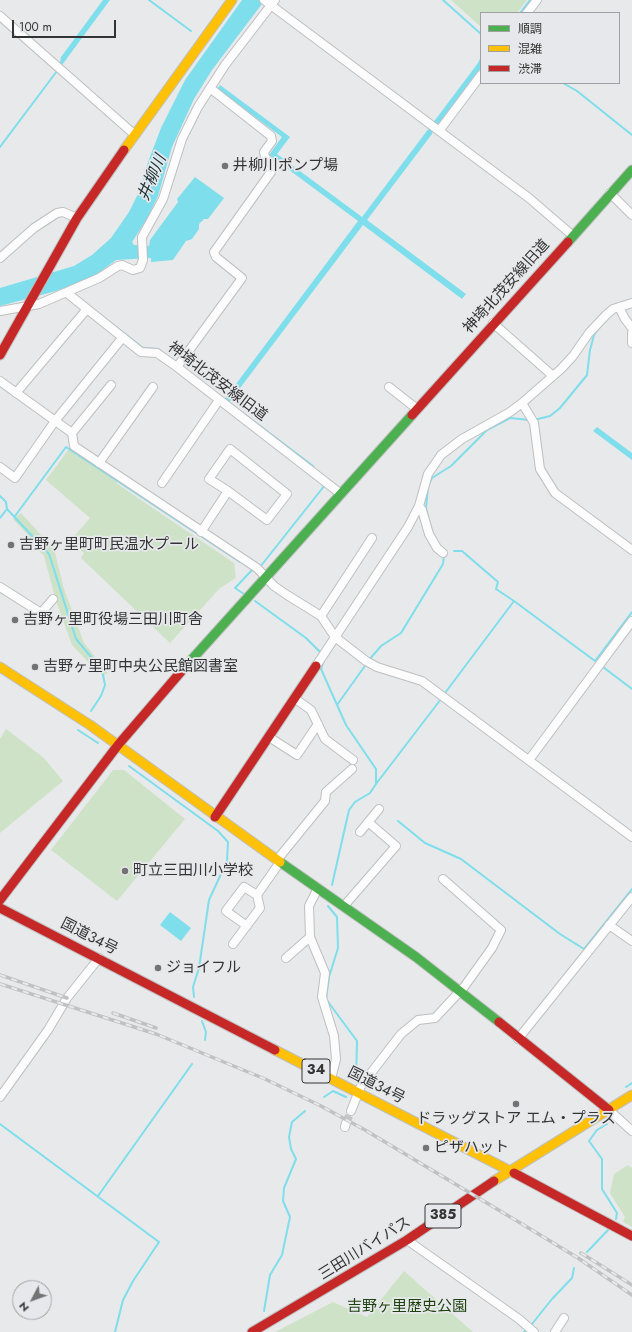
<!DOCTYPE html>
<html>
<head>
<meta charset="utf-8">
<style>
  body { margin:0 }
  #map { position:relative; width:632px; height:1332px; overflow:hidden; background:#e8e9ea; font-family:Jost,"Noto Sans JP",sans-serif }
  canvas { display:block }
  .legend { position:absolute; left:480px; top:12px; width:140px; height:72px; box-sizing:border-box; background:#e7e8eb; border:1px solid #9fa0a2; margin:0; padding:5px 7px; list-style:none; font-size:12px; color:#343435 }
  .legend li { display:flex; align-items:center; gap:8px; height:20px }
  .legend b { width:20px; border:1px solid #9fa0a2 }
  .north { position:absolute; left:12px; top:1280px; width:40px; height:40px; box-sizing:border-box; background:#e7e8eb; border:1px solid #9fa0a2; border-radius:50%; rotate:229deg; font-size:11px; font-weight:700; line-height:16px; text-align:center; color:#343435 }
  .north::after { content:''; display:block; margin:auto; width:14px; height:18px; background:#737374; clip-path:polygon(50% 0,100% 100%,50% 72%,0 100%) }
  .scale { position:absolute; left:12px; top:20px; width:104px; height:18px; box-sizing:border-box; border:2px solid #343435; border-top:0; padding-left:5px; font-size:12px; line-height:14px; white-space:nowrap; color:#343435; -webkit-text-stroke:3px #e7e8eb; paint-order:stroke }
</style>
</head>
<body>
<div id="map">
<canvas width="632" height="1332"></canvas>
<ul class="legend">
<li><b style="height:5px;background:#4caf50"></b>順調</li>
<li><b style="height:5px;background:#ffc107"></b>混雑</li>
<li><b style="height:5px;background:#c62828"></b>渋滞</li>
</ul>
<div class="north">N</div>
<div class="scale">100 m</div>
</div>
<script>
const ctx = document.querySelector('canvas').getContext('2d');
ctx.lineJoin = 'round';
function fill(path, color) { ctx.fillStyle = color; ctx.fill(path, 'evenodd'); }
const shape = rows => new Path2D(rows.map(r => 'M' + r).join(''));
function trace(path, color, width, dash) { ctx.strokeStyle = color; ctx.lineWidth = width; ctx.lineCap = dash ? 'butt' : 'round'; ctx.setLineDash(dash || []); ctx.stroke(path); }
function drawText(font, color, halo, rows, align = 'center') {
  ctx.font = font + ' Jost,"Noto Sans JP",sans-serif'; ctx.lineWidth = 3.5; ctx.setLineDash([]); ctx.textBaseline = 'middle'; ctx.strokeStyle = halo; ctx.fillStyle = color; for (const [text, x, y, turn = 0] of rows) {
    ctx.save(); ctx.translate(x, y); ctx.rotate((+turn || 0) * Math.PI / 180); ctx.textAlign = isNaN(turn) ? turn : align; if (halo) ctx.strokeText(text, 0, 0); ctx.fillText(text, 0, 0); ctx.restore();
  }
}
fill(shape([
  [451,0,527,0,517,13,481,13,481,27],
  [69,449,118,481,116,483,234,563,236,578,220,588,170,643,81,558,84,553,70,541,90,518,46,480],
  [21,513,54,549,64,589,84,643,108,673,104,675,96,662,89,663,72,645,56,601,44,556,28,540,27,534,13,519],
  [6,729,44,758,63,781,0,833,0,739],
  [113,770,124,770,185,819,117,901,51,850],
  [628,1165,632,1168,632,1227,623,1222,625,1217,610,1193,614,1174],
  [404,1271,473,1332,275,1332,333,1302,367,1317]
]), '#cee2c7');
fill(shape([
  [103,0,110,0,62,65,60,63,61,57],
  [242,0,265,0,212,70,194,99,172,147,158,196,147,219,132,242,134,245,149,246,150,240,178,202,177,199,195,177,224,198,208,219,204,219,199,224,199,229,192,239,186,241,173,260,151,262,151,258,116,260,100,272,82,282,56,291,0,306,0,288,74,266,92,255,111,238,129,212,141,188,148,162,161,128,185,80],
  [481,56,481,68,440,122,433,130,432,134,367,220,466,294,462,299,363,225,228,404,224,400,358,221,269,155,282,137,217,89,220,85,290,137,277,154,362,217,478,63],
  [597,427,632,453,632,460,593,431],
  [170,912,191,928,181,941,160,925]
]), '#7edeeb');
trace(shape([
  [149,0,191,31],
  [443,0,481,34],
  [520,13,530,0],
  [563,83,577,91,632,135],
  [0,147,57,71],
  [93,309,143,348,158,349,162,352],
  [243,413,313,466,314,470],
  [534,420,550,416,560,408,587,375,590,350,594,335,598,329],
  [429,484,432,478,451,466,487,430,510,418,530,420],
  [428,488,426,508,428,517],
  [0,496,6,502,7,509,49,554,76,639,97,664,103,675,105,685,101,696,91,711],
  [15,516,66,447,240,562],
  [0,518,7,509],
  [454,551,462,551,498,582,496,589,514,601],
  [260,567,325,485],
  [244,594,235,588,252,570,251,568],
  [255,601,306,638,320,652],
  [324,660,321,669,346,725,376,769,376,784,370,793,355,802,349,810,332,885],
  [369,660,381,646,401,633,443,564,444,555],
  [603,667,632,689],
  [445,693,514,601,595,661,632,612],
  [337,705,367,663],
  [78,730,98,743],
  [129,766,218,831,228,842,227,861,209,900,199,968,193,987,194,997],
  [376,784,441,699],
  [398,821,425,843,461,859,560,934,584,949,632,889],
  [328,906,337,917,338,948,329,977,326,999,357,1041,356,1080],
  [202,1021,206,1032,205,1040],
  [626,1087,632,1083],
  [324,1097,333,1091,346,1097],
  [0,1124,159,1242,133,1281,123,1300,115,1332],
  [607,1124,597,1130,589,1141,602,1159,602,1189,617,1213,616,1219],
  [98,1196,192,1064],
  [587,1252,608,1230],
  [264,1311,270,1275,282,1255,290,1217,283,1201,284,1188,296,1159,291,1149,289,1137,292,1122,305,1111],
  [532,1324,552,1299,572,1278,574,1268],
  [524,1332,525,1331]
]), '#7edeeb', 2);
trace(shape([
  [346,1123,351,1111]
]), '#c4c5c6', 8, [8, 4]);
const street = shape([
  [264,0,529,198,572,235],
  [527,13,537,0],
  [0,16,135,135],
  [439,131,481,75],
  [610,193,632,215],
  [0,258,34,228,57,213,63,212,77,218],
  [67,293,141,352,157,353,177,367,341,494],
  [619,307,625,319,632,328],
  [0,311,39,304,99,278,118,266,122,265,133,270,140,268,143,260,142,237,163,199,182,139,198,107,225,65,275,0],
  [493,323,553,376],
  [632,333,632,343],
  [177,367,242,278,216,257,214,252,271,172,271,165,265,157,264,152,272,141,271,136,210,88],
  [0,381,72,433,74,446,257,568,274,586,287,595,321,616,335,637,366,661,377,667,422,681,632,837],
  [389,387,417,409],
  [16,393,87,309],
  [522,403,534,423,540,469,555,493,632,550],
  [72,433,111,385],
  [99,463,153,387],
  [0,467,15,478,55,421,123,337],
  [162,483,219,400],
  [419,506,422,510,429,534,437,548,443,553],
  [201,532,228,491,209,479,230,449,287,494,267,520,228,491],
  [0,587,41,613,53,599],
  [321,616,372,538],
  [316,666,408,527,419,506,428,474,441,455,462,439,510,412,522,403,561,369,573,356,589,333,606,315,613,309,632,303],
  [294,698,311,710,325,739,353,760],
  [269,737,297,755,318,724],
  [529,760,632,621],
  [360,832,379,809],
  [277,860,325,801,326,792,352,769],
  [344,906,396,846,368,822],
  [609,925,632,941],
  [247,926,226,911,244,887,257,895],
  [310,937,325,973,322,997,334,1036,336,1059,331,1079],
  [233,944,260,908,257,895,280,862],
  [286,958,310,937,309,906,318,888],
  [518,1039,632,897],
  [0,1097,48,1030,67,998,99,958],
  [609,1110,632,1131],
  [351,1111,361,1086,401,1034,418,1020,435,1018,464,987,492,948,501,930,443,879],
  [345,1127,346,1123],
  [407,1240,519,1319,534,1332],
  [555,1332,564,1318]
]);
const fast = shape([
  [568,242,632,170],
  [185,667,412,415],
  [280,862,416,957,499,1022]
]);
const slow = shape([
  [124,150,232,0],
  [0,667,90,725,280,862],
  [275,1050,514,1173],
  [494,1181,632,1095]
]);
const jam = shape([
  [0,355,77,218,124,150],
  [412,415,568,242],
  [215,817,316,666],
  [0,900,118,745,185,667],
  [0,908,275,1050],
  [499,1022,609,1110],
  [514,1173,632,1236],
  [252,1332,407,1240,494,1181]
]);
trace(street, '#bebfc0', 10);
trace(fast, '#bebfc0', 11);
trace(slow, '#bebfc0', 11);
trace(jam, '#bebfc0', 11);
trace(street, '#fcfcfc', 8);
trace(fast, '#4caf50', 9);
trace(slow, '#ffc107', 9);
trace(jam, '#c62828', 9);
const rail = shape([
  [0,975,67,998],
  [0,984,156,1034,265,1079,321,1106,365,1130,527,1227,578,1258,632,1295],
  [113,1013,156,1028],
  [581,1253,632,1285]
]);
trace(rail, '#c0c1c1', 3.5);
trace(rail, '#e7e8eb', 2, [6]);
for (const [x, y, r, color] of [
  [225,166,4,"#737374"],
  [11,545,4,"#737374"],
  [15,620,4,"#737374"],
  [35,667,4,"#737374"],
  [125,871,4,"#737374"],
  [158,968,4,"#737374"],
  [516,1104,4,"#737374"],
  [426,1148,4,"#737374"]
]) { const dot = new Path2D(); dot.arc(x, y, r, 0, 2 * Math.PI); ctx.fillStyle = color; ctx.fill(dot); trace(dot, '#e7e8eb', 1.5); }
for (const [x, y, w] of [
  [316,1071,28],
  [443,1216,36]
]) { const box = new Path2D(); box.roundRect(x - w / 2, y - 12, w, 24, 3); ctx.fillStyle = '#e7e8eb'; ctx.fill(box); trace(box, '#343435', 1); }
drawText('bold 14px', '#343435', null, [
  ["34",316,1071],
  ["385",443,1216]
]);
drawText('15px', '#343435', '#e7e8eb', [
  ["井柳川ポンプ場",233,166],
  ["吉野ヶ里町町民温水プール",19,545],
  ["吉野ヶ里町役場三田川町舎",23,620],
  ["吉野ヶ里町中央公民館図書室",43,667],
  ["町立三田川小学校",133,871],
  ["ジョイフル",166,968],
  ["ドラッグストア エム・プラス",516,1119,"center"],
  ["ピザハット",434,1148]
], 'left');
drawText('15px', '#343435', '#e7e8eb', [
  ["神埼北茂安線旧道",507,287,-48],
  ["神埼北茂安線旧道",217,382,37],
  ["国道34号",89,937,27],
  ["国道34号",376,1086,27],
  ["三田川バイパス",365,1249,-32]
]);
drawText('15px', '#1d410d', '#e7e8eb', [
  ["吉野ヶ里歴史公園",407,1307]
]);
drawText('italic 16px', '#183033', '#e7e8eb', [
  ["井柳川",153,178,-67]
]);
</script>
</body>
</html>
